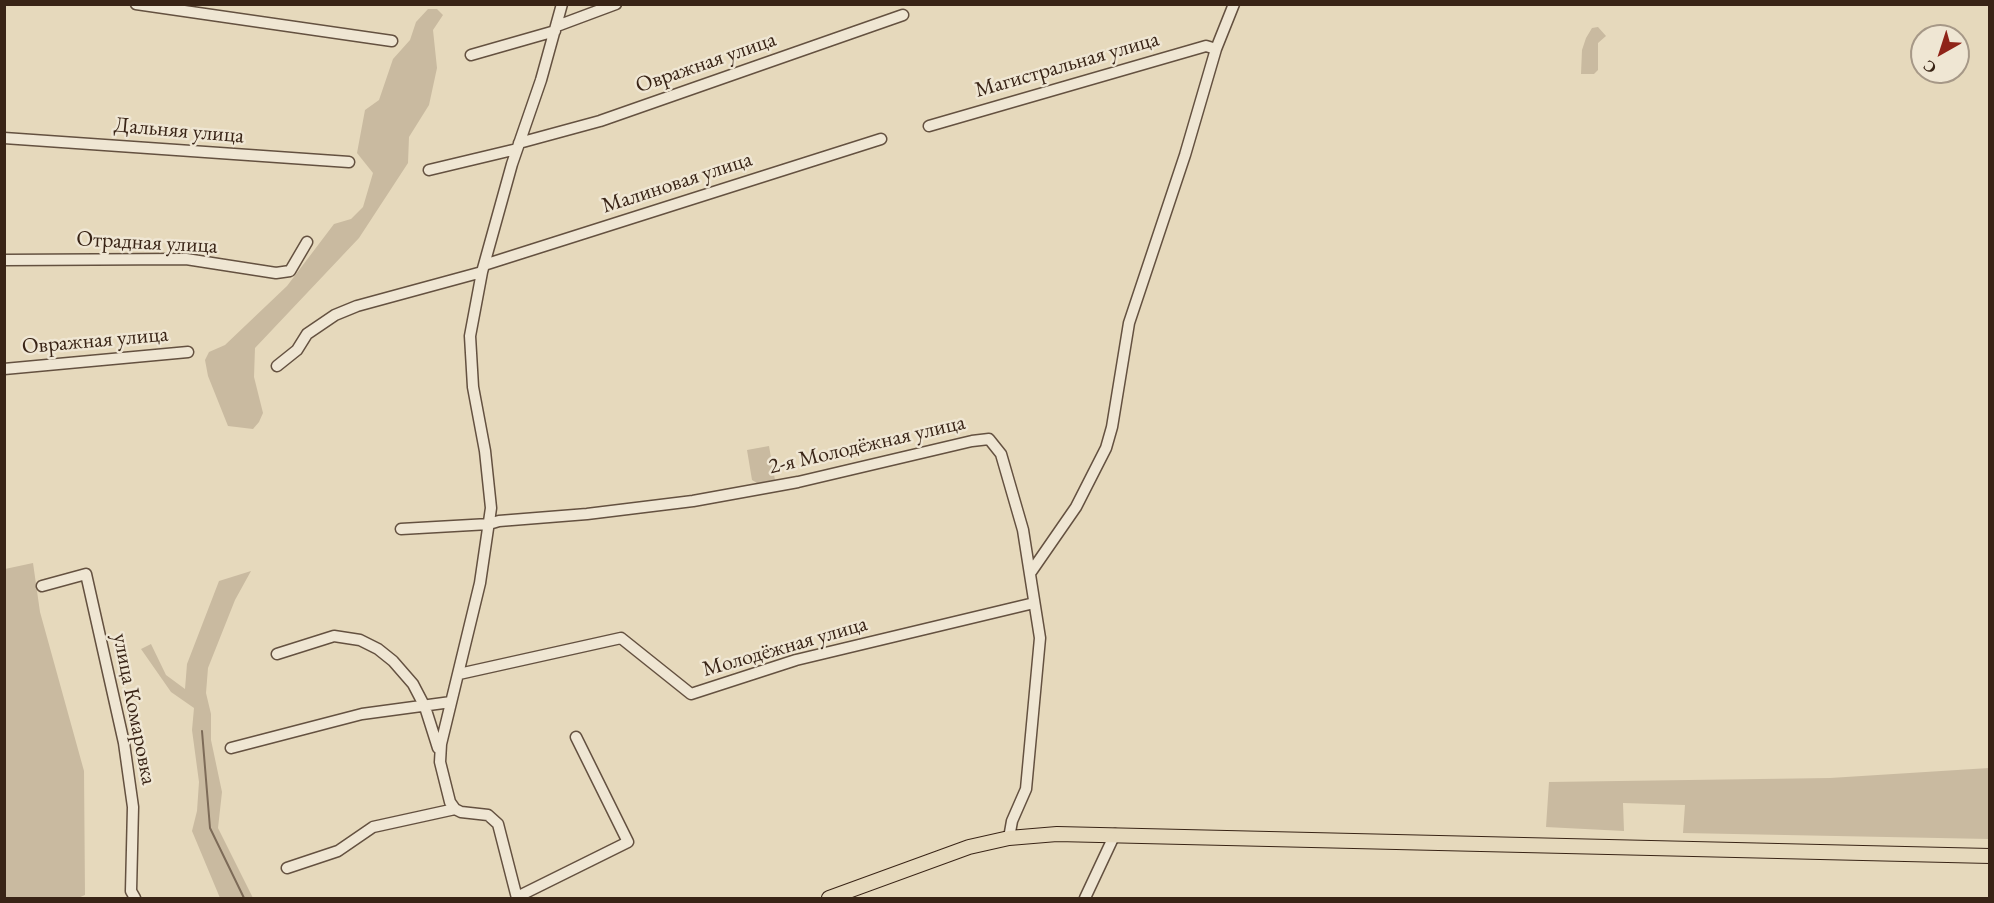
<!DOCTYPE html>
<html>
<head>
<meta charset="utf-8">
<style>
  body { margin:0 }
  #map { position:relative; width:1994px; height:903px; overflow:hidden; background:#e6d9bc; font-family:"EB Garamond",serif }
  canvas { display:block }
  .frame { position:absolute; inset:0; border:6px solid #392416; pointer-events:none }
  .north { position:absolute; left:1910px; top:24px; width:60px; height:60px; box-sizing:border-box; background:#efe6d3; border:2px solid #a69887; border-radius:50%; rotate:219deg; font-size:16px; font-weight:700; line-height:24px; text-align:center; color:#392416 }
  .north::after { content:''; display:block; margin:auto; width:21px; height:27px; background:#8f2418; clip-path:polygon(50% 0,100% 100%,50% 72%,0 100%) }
</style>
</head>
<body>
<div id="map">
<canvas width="1994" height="903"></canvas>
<div class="frame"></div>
<div class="north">С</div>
</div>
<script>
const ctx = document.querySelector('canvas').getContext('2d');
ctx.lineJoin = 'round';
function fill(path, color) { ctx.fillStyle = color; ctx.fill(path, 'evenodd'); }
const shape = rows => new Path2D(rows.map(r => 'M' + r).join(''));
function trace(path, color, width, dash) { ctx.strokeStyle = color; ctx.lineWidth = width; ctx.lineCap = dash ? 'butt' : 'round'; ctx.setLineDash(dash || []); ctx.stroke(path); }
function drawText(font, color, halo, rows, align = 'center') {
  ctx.font = font + ' "EB Garamond",serif'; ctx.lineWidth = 5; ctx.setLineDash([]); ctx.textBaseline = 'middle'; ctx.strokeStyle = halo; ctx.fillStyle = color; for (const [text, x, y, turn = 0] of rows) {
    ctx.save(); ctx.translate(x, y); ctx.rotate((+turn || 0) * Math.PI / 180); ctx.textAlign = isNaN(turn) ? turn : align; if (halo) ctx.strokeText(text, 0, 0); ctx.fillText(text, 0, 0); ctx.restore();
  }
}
fill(shape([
  [428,9,437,9,443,15,433,30,437,68,429,105,409,137,408,163,359,238,255,348,254,377,263,413,259,422,253,429,228,426,208,376,205,360,209,352,225,345,287,286,334,224,351,219,363,207,373,173,357,153,365,110,379,100,393,59,410,40,416,22],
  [1598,27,1606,36,1598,43,1598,70,1594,74,1581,74,1582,50,1586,38,1592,28],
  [769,446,775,480,757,483,752,480,747,450],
  [33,563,40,612,84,771,85,895,78,898,5,898,5,569],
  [251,571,235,600,208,668,206,693,211,714,211,740,222,792,218,828,253,898,220,898,192,831,197,811,199,782,192,730,194,708,171,692,141,649,151,644,166,675,185,689,187,664,219,581],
  [1989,768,1989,839,1683,833,1685,805,1623,803,1624,831,1546,827,1549,782,1830,778]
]), '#c9baa0');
trace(shape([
  [202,731,210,828,244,898]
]), '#7d6b58', 2);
const minor = shape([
  [136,4,392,41],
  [557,26,616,4],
  [471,55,555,31],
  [929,126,1206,46,1216,49],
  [4,138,349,162],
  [519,143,600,121,903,15],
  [429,170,517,149],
  [4,260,186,259,276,273,290,271,307,242],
  [484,265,881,139],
  [277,366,297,350,307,334,335,315,357,306,482,272],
  [4,369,188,352],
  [401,529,489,524,499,521,587,514,693,501,798,482,972,441,989,439,1001,454,1023,530,1040,638,1026,789,1012,821,1009,838],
  [1031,572,1076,507,1106,448,1112,427,1129,323,1185,155,1216,49,1234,4],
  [42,586,86,574,124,743,133,807,131,891,135,898],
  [277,654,334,636,360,640,378,649,393,661,413,684,425,707,438,748],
  [459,674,621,638,691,694,796,660,1034,603],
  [231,748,362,714,451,702],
  [455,809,450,802,440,762,441,744,480,583,491,508,485,451,473,387,470,336,482,272,512,164,541,80,562,4],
  [287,868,338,851,373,827,455,809,461,812,488,815,498,824,517,898],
  [517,897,628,842,576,737],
  [1085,898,1115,834]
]);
const major = shape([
  [829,898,969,847,1009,838,1057,834,1990,856]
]);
trace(minor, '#645140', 13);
trace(major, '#392416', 16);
trace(minor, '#efe6d3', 10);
trace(major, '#e6d9bc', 14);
drawText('22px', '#392416', '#efe6d3', [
  ["Овражная улица",706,63,-19],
  ["Магистральная улица",1067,65,-16],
  ["Дальняя улица",179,131,5],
  ["Малиновая улица",677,183,-18],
  ["Отрадная улица",147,243,3],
  ["Овражная улица",95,341,-5],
  ["2-я Молодёжная улица",867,445,-13],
  ["Молодёжная улица",785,647,-16],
  ["улица Комаровка",134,709,79]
]);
</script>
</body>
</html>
